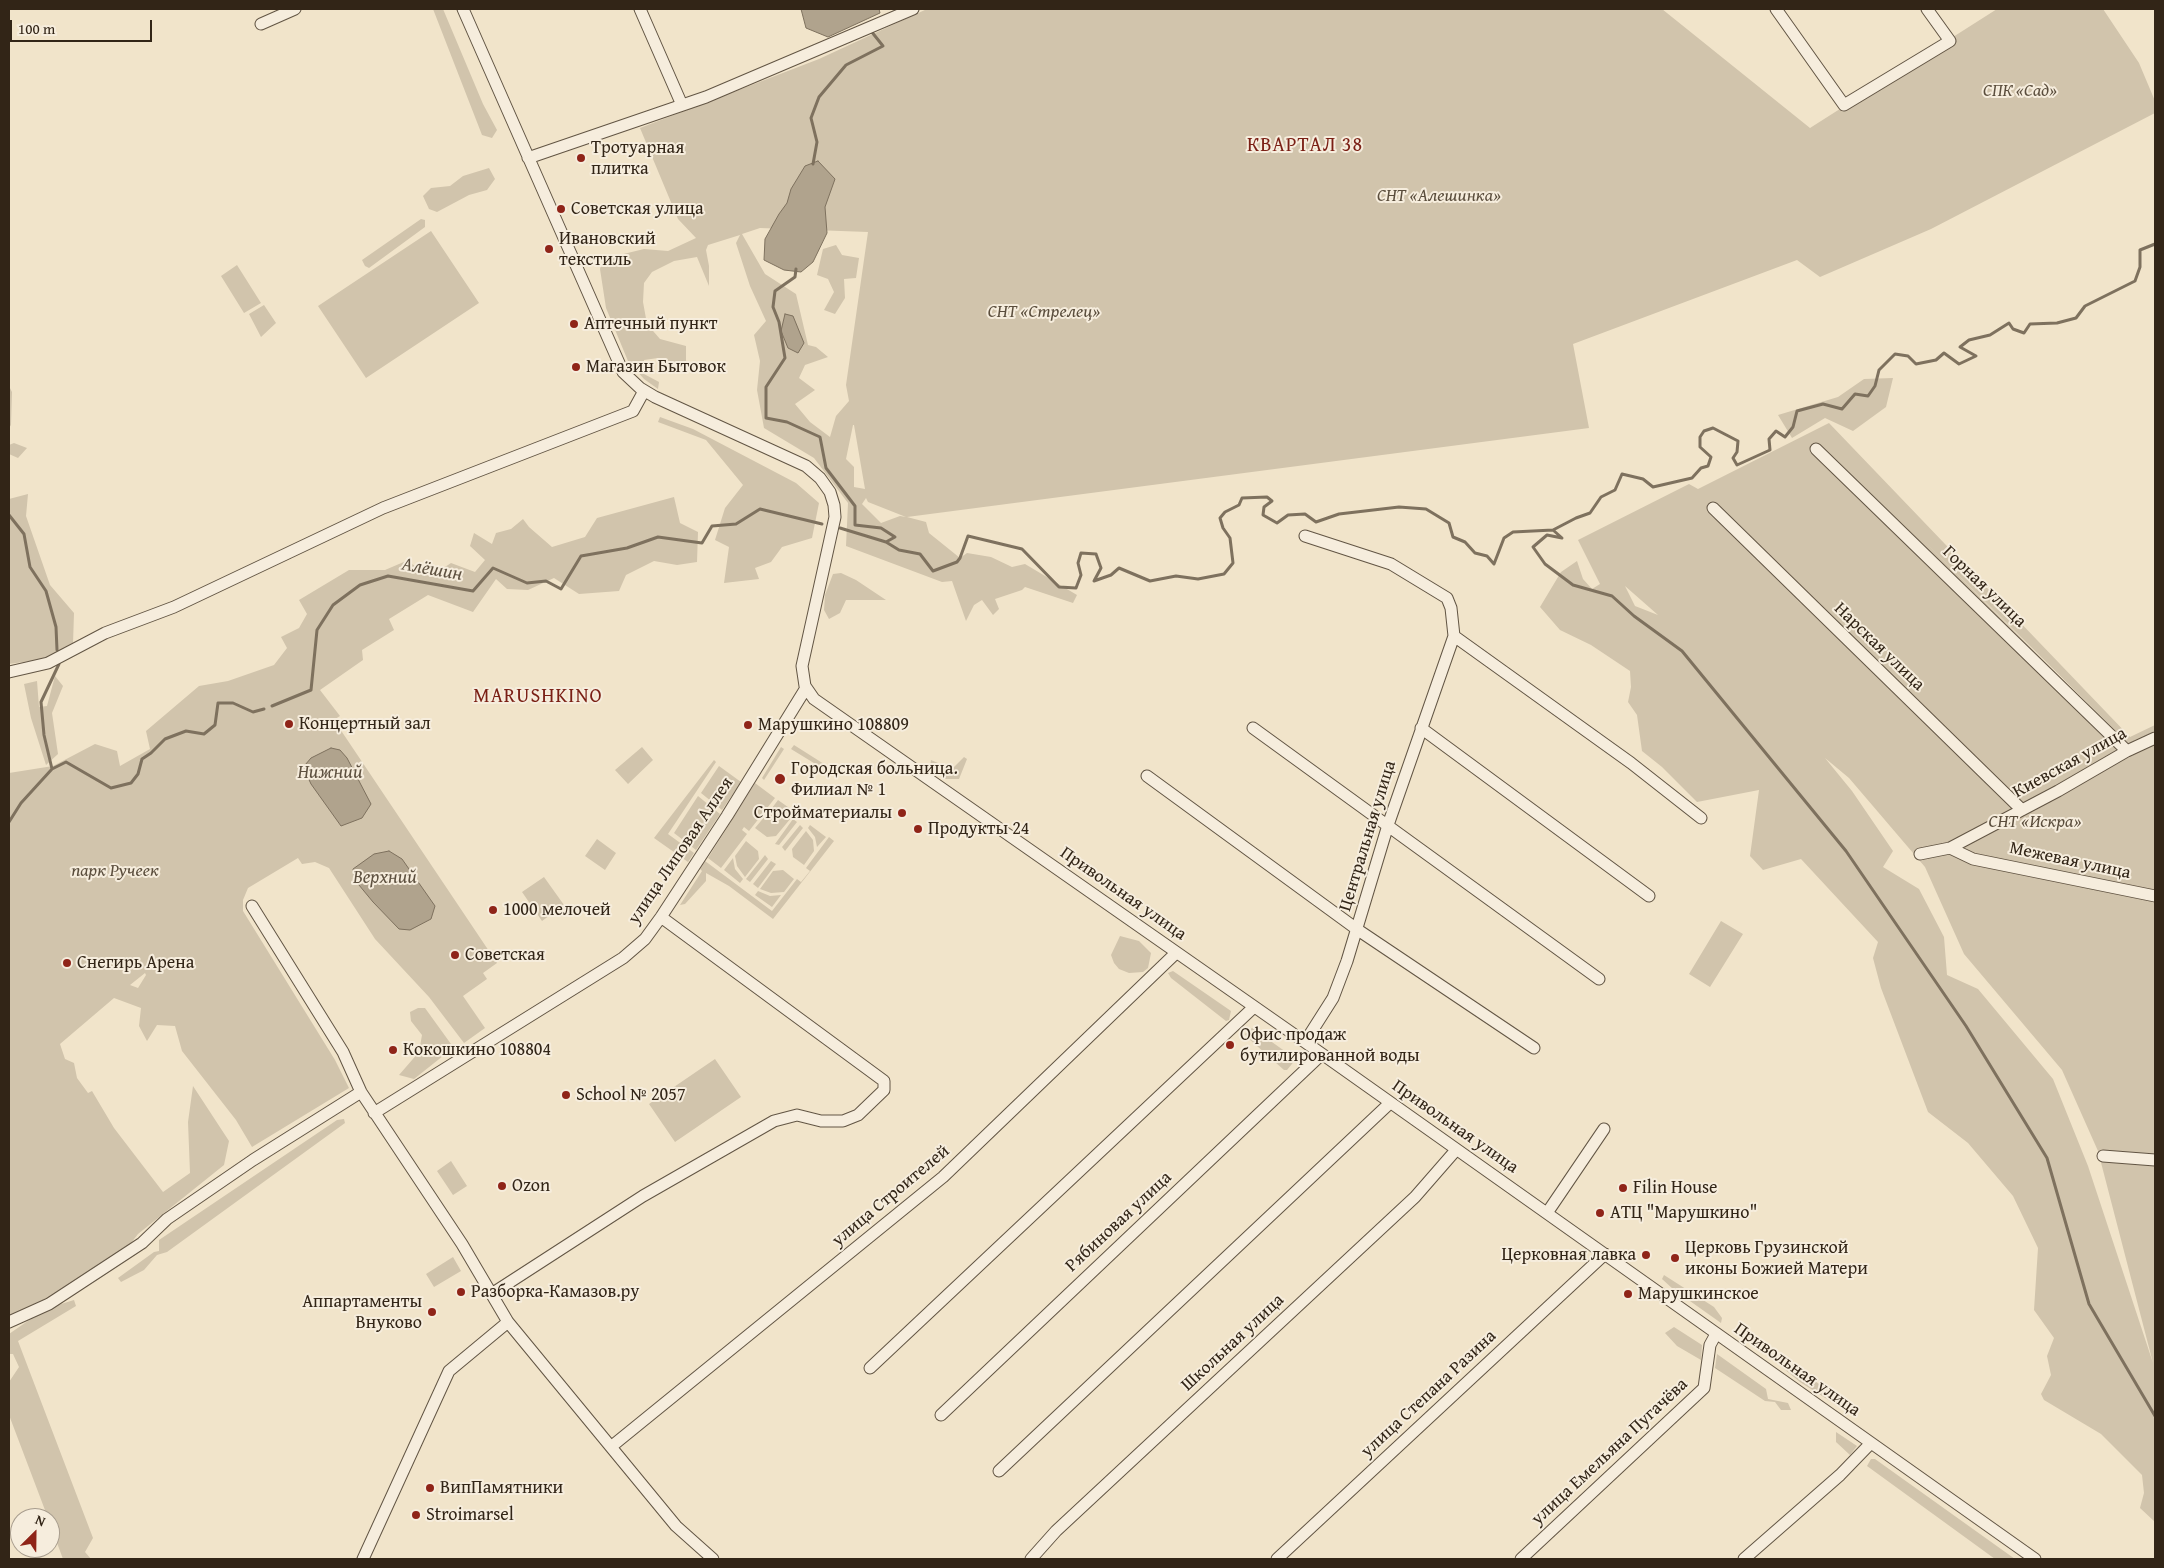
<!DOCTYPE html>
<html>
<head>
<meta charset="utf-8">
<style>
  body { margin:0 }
  #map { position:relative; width:2164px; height:1568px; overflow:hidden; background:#f1e4ca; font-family:"Gentium Book Plus",serif }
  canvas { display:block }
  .frame { position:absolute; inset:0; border:10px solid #322517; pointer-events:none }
  .north { position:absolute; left:10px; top:1508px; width:50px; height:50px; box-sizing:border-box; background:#f6eddd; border:1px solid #a89d8e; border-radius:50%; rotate:23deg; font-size:14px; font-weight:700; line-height:20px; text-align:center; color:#322517 }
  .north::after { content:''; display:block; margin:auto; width:18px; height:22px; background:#8f2418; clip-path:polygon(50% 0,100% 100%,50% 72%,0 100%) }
  .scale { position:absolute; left:10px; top:20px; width:142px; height:22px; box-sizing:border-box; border:2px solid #322517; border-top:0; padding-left:6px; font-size:15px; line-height:18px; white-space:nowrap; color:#322517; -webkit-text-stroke:4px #f6eddd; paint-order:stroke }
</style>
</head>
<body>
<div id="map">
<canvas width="2164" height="1568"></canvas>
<div class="frame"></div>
<div class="north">N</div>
<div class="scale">100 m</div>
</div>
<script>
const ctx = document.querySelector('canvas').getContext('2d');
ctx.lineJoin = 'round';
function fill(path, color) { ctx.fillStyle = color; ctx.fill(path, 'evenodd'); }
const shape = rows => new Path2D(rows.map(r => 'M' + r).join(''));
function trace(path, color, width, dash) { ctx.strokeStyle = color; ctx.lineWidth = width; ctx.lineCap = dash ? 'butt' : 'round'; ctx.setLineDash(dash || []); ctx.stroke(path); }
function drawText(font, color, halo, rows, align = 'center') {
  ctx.font = font + ' "Gentium Book Plus",serif'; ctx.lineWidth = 4; ctx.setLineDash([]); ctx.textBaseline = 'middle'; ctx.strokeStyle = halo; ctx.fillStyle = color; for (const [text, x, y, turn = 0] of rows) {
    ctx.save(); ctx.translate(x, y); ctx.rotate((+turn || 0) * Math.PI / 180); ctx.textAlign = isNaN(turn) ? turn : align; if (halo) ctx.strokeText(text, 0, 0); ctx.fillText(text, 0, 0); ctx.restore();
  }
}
fill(shape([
  [433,9,443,9,483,104,497,130,492,138,482,135],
  [927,9,1662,9,1810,128,1997,9,2103,9,2139,63,2155,101,2155,113,1931,229,1820,277,1797,260,1573,344,1589,428,907,517,926,522,929,533,960,558,967,553,991,557,1012,567,1025,564,1077,595,1073,603,1025,587,1022,590,995,599,999,609,993,615,982,600,974,605,966,621,952,581,942,582,846,546,848,503,814,458,764,428,757,390,760,361,754,335,766,321,750,286,736,243,740,235,708,245,706,250,709,266,709,286,697,257,674,261,652,272,644,283,643,302,647,324,660,339,686,346,686,361,674,363,658,358,644,360,644,374,659,382,658,389,644,379,628,361,606,308,600,269,603,259,644,249,668,251,696,238,678,219,640,128,819,59],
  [760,228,868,232,846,385,849,401,836,416,830,437,810,422,795,404,815,390,799,378,805,365,828,357,816,347,808,345,796,294,765,274,742,234],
  [853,425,854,425,865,489,854,487,854,467,846,459],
  [866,498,868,502,906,517,900,516,881,523,862,504],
  [489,168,495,179,487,190,469,195,437,212,429,209,423,196,431,188,450,186,463,176],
  [421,219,425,220,425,227,369,268,365,266,362,260],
  [431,231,479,303,366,378,318,306],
  [836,245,842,255,859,258,856,278,844,279,845,298,835,314,824,310,834,292,828,279,817,275,823,249],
  [237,265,261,303,244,313,221,276],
  [264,305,276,323,261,337,249,314],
  [1893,378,1886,407,1853,431,1825,418,1792,438,1778,415,1838,397,1864,379],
  [9,386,12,392,11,425,9,428],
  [660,417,693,429,796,483,819,503,812,538,782,547,771,562,755,568,759,579,724,583,729,547,715,540,725,508,743,485,706,440,658,422],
  [1829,423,2130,737,2155,725,2155,731,2129,744,1923,540,2129,746,2155,734,2155,1522,2140,1508,2144,1493,2142,1475,2101,1434,2044,1400,2041,1394,2051,1375,2047,1356,2054,1338,2034,1310,2038,1248,2013,1196,1968,1143,1928,1112,1881,988,1873,958,1878,942,1801,859,1763,870,1750,856,1759,790,1697,802,1662,767,1642,751,1637,715,1628,702,1631,687,1630,671,1591,645,1560,630,1540,607,1561,572,1577,561,1583,579,1592,589,1600,584,1578,540,1689,484,1698,489],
  [1625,586,1658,615,1635,606],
  [1825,758,1849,778,1925,867,1964,954,2062,1070,2098,1151,2153,1363,2088,1166,2053,1079,1978,989,1947,975,1944,937,1919,889,1883,867,1893,851,1852,791],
  [14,443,27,448,18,458,9,454,9,445],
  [28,494,26,516,50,585,74,613,73,644,45,659,9,664,9,499],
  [674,497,680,523,698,532,697,562,677,565,654,561,626,575,619,591,579,594,554,578,528,590,507,589,496,579,473,612,428,595,389,619,394,630,362,650,363,660,320,690,340,716,327,724,340,729,497,963,483,973,487,979,463,996,485,1028,464,1043,429,997,375,939,329,868,315,862,302,864,298,858,248,888,243,900,243,911,335,1060,349,1088,252,1147,236,1120,182,1051,175,1026,157,1025,147,1041,139,1026,141,1008,114,998,60,1044,65,1059,74,1063,77,1078,88,1093,92,1091,114,1128,163,1192,190,1173,188,1122,193,1086,229,1141,224,1165,138,1234,131,1243,43,1301,9,1317,9,773,53,766,95,744,117,751,120,766,150,749,146,731,199,686,228,681,274,665,287,648,281,637,299,628,307,614,299,600,349,570,385,570,406,561,433,575,451,563,475,572,485,560,470,546,474,533,492,544,496,533,511,529,523,519,529,527,552,547,585,537,597,518],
  [145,973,146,975,138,988,130,985],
  [841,573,856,580,886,600,846,600,840,613,829,619,824,610,825,595,833,574],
  [55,676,63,686,52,713,58,754,46,765,31,718,24,684,37,681,39,707,47,706],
  [794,745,824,764,822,768,791,749],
  [642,747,653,760,628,784,615,770],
  [781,747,784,749,764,780,762,778],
  [964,757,967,759,959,779,945,779,930,768,931,760,945,766,954,767],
  [714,760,716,762,668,834,694,853,688,862,654,838],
  [719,766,741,782,722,810,701,793],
  [755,783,775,798,749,831,744,827,742,830,747,834,721,868,708,858],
  [698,796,720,814,696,850,674,833],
  [778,800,795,812,792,815,780,811,769,812],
  [778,814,791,818,776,836,767,837,755,828,766,815],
  [793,819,797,822,779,845,775,844],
  [800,825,803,828,785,851,782,847],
  [810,825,826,837,817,847,815,837,808,828],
  [806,831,813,840,814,851,804,865,793,857,792,849],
  [829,837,834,841,773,919,729,886,706,873,706,881,685,904,680,905,702,871,700,869,705,861,772,911,797,879,801,882,810,871,806,868],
  [597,839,616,853,605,870,585,856],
  [746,841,758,851,759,859,745,877,737,866,735,856],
  [765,855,768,859,750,882,746,879],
  [733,858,735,869,743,879,740,883,724,870],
  [771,861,776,864,758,888,753,884],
  [783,870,794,879,784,892,771,893,760,889,773,871],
  [544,877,564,905,542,921,522,892],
  [758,891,770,896,781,895,772,907,755,895],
  [1721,921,1743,934,1710,987,1689,974],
  [1120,936,1139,941,1151,953,1148,968,1143,972,1129,973,1119,969,1114,963,1111,955],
  [1173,971,1231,1011,1229,1020,1226,1021,1171,978,1168,973],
  [418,1008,425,1008,451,1044,448,1052,414,1079,399,1075,419,1052,422,1035,411,1021,410,1012],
  [1252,1028,1296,1059,1287,1070,1284,1070,1248,1038,1245,1034],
  [715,1059,741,1097,675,1142,649,1104],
  [344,1119,345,1123,167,1252,157,1255,144,1270,121,1282,118,1278,154,1252,159,1251,159,1240,337,1120],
  [451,1161,467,1186,453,1195,437,1171],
  [453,1257,461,1271,434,1287,426,1274],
  [1664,1275,1714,1307,1722,1318,1721,1323,1673,1289,1662,1279],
  [74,1300,76,1306,18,1341,93,1538,85,1552,91,1559,63,1559,50,1524,50,1518,48,1518,9,1415,9,1382,19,1367,13,1354,9,1354,9,1334,45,1309],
  [1674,1327,1702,1345,1701,1360,1677,1346,1665,1333],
  [1717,1354,1766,1389,1768,1399,1788,1403,1791,1410,1781,1410,1775,1402,1765,1401,1715,1368],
  [1777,1358,1783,1358,1841,1400,1846,1407,1841,1408,1800,1382,1777,1363],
  [1836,1432,1857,1446,1850,1455,1836,1442],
  [1871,1459,1875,1459,2015,1559,1995,1559,1867,1466]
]), '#d1c4ac');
const water = shape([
  [801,9,879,9,880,13,828,37,806,28,801,9],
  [818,161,835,179,825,207,827,233,813,262,801,272,784,270,764,260,765,239,779,214,787,203,791,189,805,166,818,161],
  [785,314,793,316,804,343,798,353,788,348,781,331,785,314],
  [331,748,340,750,347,758,371,804,362,818,341,826,311,784,305,771,305,765,311,758,331,748],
  [389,851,402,859,435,906,431,919,410,930,399,929,373,902,354,879,353,869,374,854,389,851]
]);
fill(water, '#b0a38d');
trace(water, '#7e715e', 1);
trace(shape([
  [813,164,817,142,811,118,819,97,846,65,883,46,871,31],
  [796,269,795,277,775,291,773,307,779,322,785,358,766,387,766,418,787,422,820,437,826,468,855,506,855,525,881,528,895,537,886,542],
  [9,515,24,534,30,567,46,591,56,627,57,650],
  [840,528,886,542,899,550,920,554,933,571,957,562,960,558,968,536,1022,549,1059,587,1076,588,1081,575,1078,563,1081,553,1096,554,1101,568,1094,581,1111,575,1119,568,1150,581,1176,576,1198,579,1224,574,1233,563,1230,538,1223,528,1220,518,1225,512,1239,505,1242,498,1267,497,1272,501,1264,507,1263,515,1277,523,1288,515,1305,514,1316,522,1339,514,1399,507,1426,509,1449,523,1453,537,1465,542,1475,553,1487,556,1494,564,1504,538,1513,532,1553,530,1576,518,1590,513,1601,497,1615,490,1622,474,1643,479,1653,487,1692,478,1701,468,1708,466,1711,457,1700,447,1700,437,1704,431,1713,428,1738,441,1737,452,1733,458,1737,465,1770,450,1769,439,1776,431,1785,437,1793,427,1797,411,1823,404,1842,409,1855,394,1868,396,1875,386,1879,370,1895,354,1908,356,1916,364,1936,360,1944,353,1959,364,1976,356,1960,347,1969,340,1990,335,2009,323,2013,329,2024,333,2030,324,2057,323,2076,318,2085,306,2135,281,2140,267,2140,250,2155,244],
  [1553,530,1562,538,1547,535,1533,547,1545,564,1573,585,1612,596,1634,616,1682,651,1846,851,1966,1026,2047,1158,2089,1304,2155,1416],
  [272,706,311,690,317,630,333,605,360,585,388,576,473,591,493,568,527,583,546,581,561,589,581,556,627,548,658,537,702,543,712,526,736,524,760,509,822,524],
  [52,769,44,735,41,702,59,664],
  [9,822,21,803,52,769,66,762,111,788,131,783,138,774,142,759,151,753,165,739,186,731,204,734,215,725,218,703,233,703,253,712,264,709]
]), '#7e715e', 3);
const minor = shape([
  [463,9,623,372,640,388,655,397,806,466,820,478,830,492,834,505,835,517,802,666,805,686,814,699,1322,1054,2035,1559],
  [640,9,682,105],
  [1776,9,1844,105,1950,41,1927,9],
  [261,24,295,9],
  [528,158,706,97,913,9],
  [1816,449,2127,751],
  [1713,508,2022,810],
  [1305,536,1391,564,1447,598,1451,608,1454,636,1388,825,1347,961,1333,998,1305,1042],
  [1454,636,1631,763,1701,818],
  [9,672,48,663,105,633,174,607,383,508,633,411,644,391],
  [1253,728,1599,979],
  [1421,728,1649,896],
  [1147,776,1358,930,1534,1048],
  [1950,848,1973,859,2155,896],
  [1920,854,1950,848,2058,791,2127,751,2155,738],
  [252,906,343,1052,361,1092,462,1244,508,1322,676,1526,713,1559],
  [374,1113,623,958,645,939,661,917,727,816,806,688],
  [2103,1156,2155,1160],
  [1547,1213,1604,1129],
  [493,1293,643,1196,774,1121,797,1115,821,1121,843,1121,858,1115,884,1090,884,1081,661,917],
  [9,1322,49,1304,142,1243,167,1219,253,1160,361,1092],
  [870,1368,1254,1007],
  [941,1415,1322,1054],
  [612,1446,943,1177,1176,953],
  [999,1471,1390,1103],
  [363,1559,449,1371,508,1322],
  [1031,1559,1056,1531,1415,1197,1456,1150],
  [1277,1559,1605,1254],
  [1521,1559,1704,1388,1710,1345,1716,1334],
  [1744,1559,1840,1475,1871,1443]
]);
trace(minor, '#625544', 13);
trace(minor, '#f6eddd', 11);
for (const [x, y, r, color] of [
  [581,158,5,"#8f2418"],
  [561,209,5,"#8f2418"],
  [549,249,5,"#8f2418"],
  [574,324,5,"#8f2418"],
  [576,367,5,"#8f2418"],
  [289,724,5,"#8f2418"],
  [748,725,5,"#8f2418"],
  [780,779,6,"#8f2418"],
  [902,813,5,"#8f2418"],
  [918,829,5,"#8f2418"],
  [493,910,5,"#8f2418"],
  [455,955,5,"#8f2418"],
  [67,963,5,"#8f2418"],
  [1230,1045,5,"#8f2418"],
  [393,1050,5,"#8f2418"],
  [566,1095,5,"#8f2418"],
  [502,1186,5,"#8f2418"],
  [1623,1188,5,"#8f2418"],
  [1600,1213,5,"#8f2418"],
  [1646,1255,5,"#8f2418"],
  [1675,1258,5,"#8f2418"],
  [461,1292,5,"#8f2418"],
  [1628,1294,5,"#8f2418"],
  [432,1312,5,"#8f2418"],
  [430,1488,5,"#8f2418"],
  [416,1515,5,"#8f2418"]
]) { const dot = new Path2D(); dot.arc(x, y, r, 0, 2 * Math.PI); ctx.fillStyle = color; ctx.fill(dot); trace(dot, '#f6eddd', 2); }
drawText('italic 18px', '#5a4d3c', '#f6eddd', [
  ["СПК «Сад»",2020,91],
  ["СНТ «Алешинка»",1439,196],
  ["СНТ «Стрелец»",1044,312],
  ["СНТ «Искра»",2035,822],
  ["парк Ручеек",115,871]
]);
drawText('18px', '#322517', '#f6eddd', [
  ["Тротуарная",591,148],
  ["плитка",591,169],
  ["Советская улица",571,209],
  ["Ивановский",559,239],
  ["текстиль",559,260],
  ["Аптечный пункт",584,324],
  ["Магазин Бытовок",586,367],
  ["Концертный зал",299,724],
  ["Марушкино 108809",758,725],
  ["Городская больница.",791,769],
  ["Филиал № 1",791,790],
  ["Стройматериалы",892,813,"right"],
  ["Продукты 24",928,829],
  ["1000 мелочей",503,910],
  ["Советская",465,955],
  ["Снегирь Арена",77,963],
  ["Офис продаж",1240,1035],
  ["бутилированной воды",1240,1056],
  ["Кокошкино 108804",403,1050],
  ["School № 2057",576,1095],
  ["Ozon",512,1186],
  ["Filin House",1633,1188],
  ["АТЦ \"Марушкино\"",1610,1213],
  ["Церковь Грузинской",1685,1248],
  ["иконы Божией Матери",1685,1269],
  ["Церковная лавка",1636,1255,"right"],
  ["Разборка-Камазов.ру",471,1292],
  ["Марушкинское",1638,1294],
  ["Аппартаменты",422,1302,"right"],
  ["Внуково",422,1323,"right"],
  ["ВипПамятники",440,1488],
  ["Stroimarsel",426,1515]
], 'left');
drawText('18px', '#322517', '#f6eddd', [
  ["Горная улица",1984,587,44],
  ["Нарская улица",1879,647,44],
  ["Киевская улица",2070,763,-29],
  ["Центральная улица",1368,836,-73],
  ["улица Липовая Аллея",681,851,-56],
  ["Межевая улица",2070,861,12],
  ["Привольная улица",1123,894,35],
  ["Привольная улица",1455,1127,35],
  ["улица Строителей",891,1196,-40],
  ["Рябиновая улица",1119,1222,-43],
  ["Школьная улица",1233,1343,-43],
  ["Привольная улица",1797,1370,35],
  ["улица Степана Разина",1429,1394,-43],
  ["улица Емельяна Пугачёва",1610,1452,-43]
]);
drawText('italic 19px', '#5e5140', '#f6eddd', [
  ["Алёшин",432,570,10],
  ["Нижний",330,773],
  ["Верхний",385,878]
]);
ctx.letterSpacing = '1px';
drawText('20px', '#7a1f14', '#f6eddd', [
  ["КВАРТАЛ 38",1305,146],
  ["MARUSHKINO",538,697]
]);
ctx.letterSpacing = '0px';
</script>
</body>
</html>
